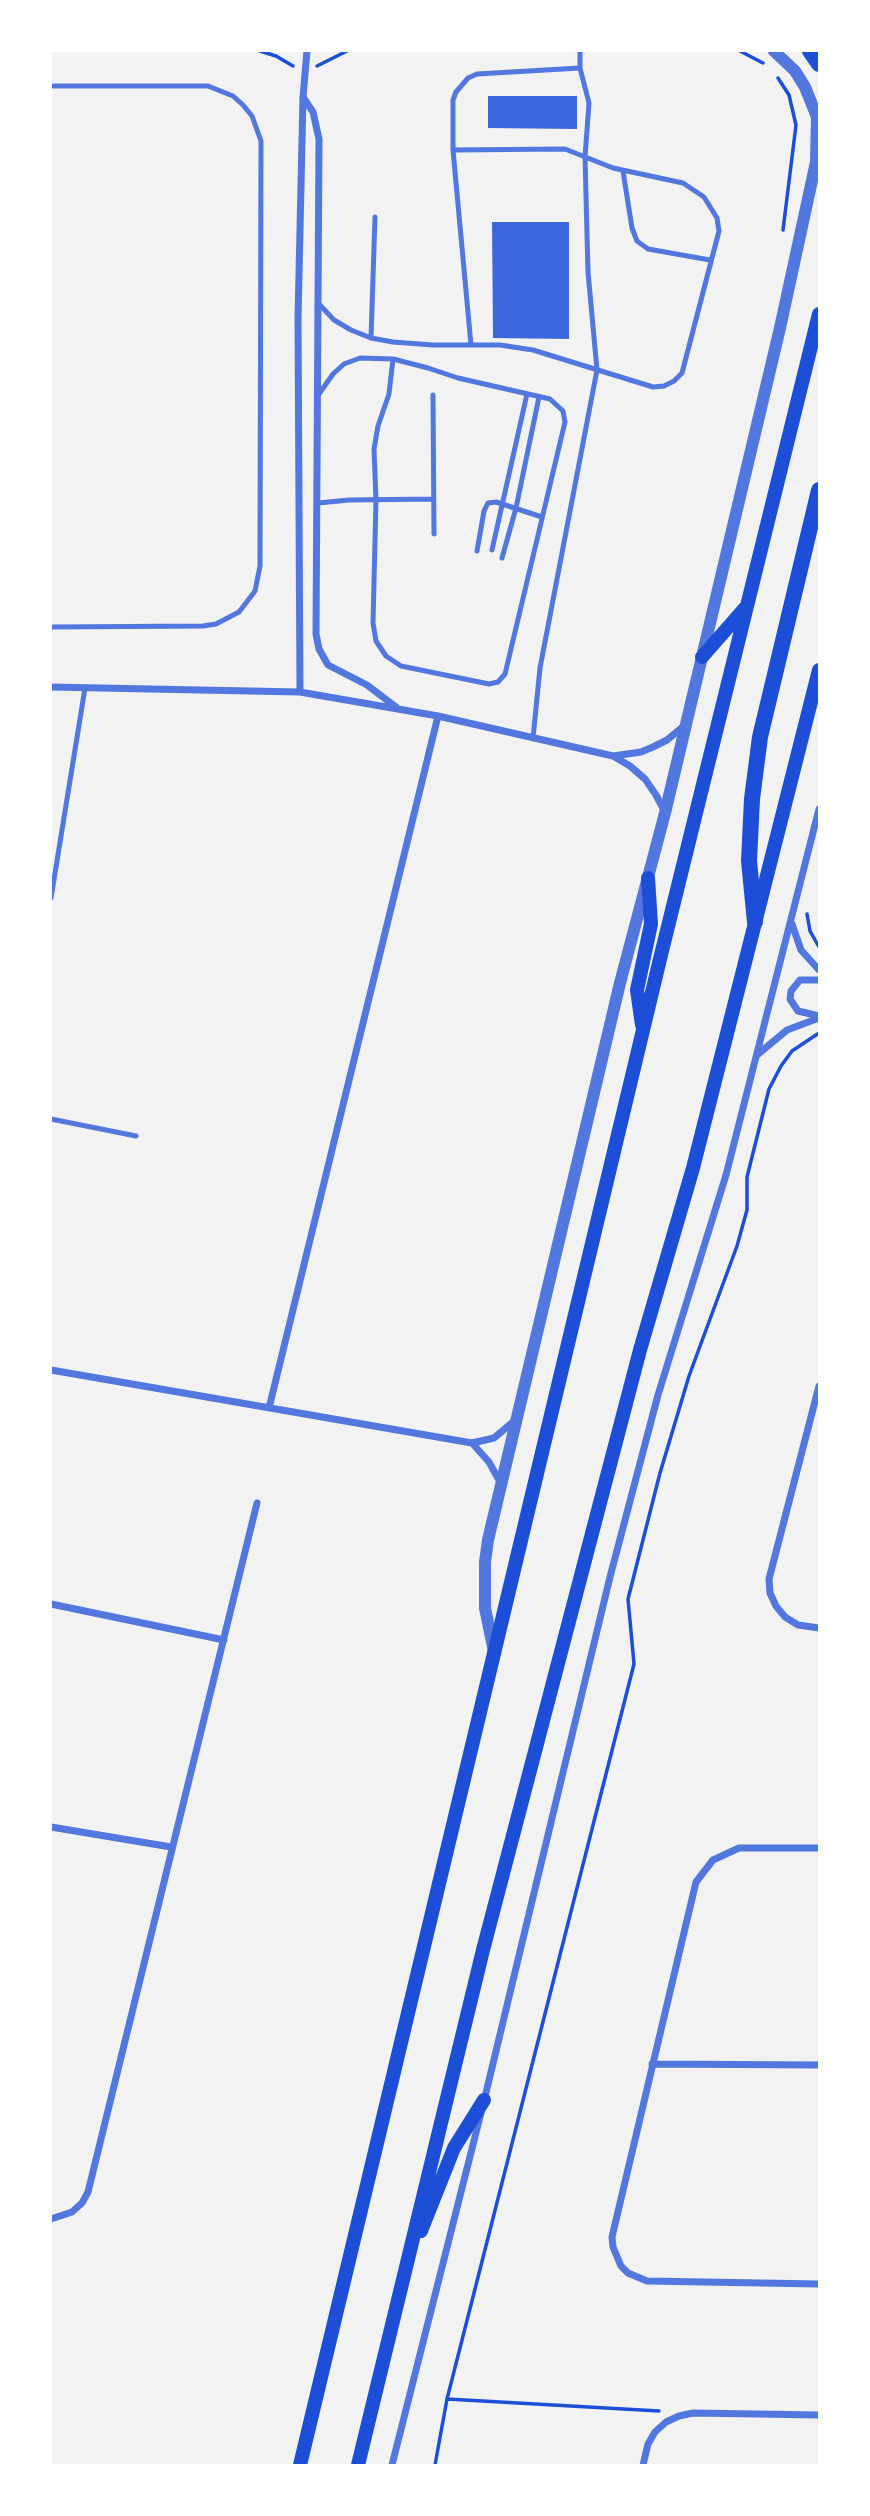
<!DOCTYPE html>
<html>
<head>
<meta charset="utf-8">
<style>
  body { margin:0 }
  #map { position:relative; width:870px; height:2516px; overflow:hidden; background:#f2f2f2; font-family:"Nunito Sans",sans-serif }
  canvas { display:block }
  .frame { position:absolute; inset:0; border:52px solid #fff; pointer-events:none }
</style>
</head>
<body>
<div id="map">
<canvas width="870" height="2516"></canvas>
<div class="frame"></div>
</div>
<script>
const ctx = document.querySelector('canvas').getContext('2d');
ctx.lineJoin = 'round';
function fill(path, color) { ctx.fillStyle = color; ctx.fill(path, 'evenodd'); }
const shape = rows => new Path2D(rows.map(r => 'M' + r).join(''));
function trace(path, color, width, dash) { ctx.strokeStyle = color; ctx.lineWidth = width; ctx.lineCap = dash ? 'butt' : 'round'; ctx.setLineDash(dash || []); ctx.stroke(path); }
fill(shape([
  [488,96,577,96,577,129,488,128],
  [492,222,569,222,569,339,493,338]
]), '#3d67dc');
trace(shape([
  [260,51,276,56,293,66],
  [740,51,763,63],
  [317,66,347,51],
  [778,78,789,95,796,125,783,230],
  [807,914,810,931,819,947],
  [447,2399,659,2411],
  [435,2465,447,2399,634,1664,628,1599,660,1473,689,1376,737,1246,747,1210,747,1177,769,1089,781,1066,792,1051,819,1033]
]), '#1d4ed8', 3.5);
trace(shape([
  [51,86,208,86,233,96,243,105,252,116,261,141,260,566,255,591,239,612,216,624,203,626,51,627],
  [623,171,632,228,637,241,648,249,710,260],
  [319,304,334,320,351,330,371,338,393,342,433,345,500,345,533,350,653,387,664,386,674,381,682,373,719,231,717,218,704,197,683,183,613,168,565,149,453,150],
  [371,338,375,217],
  [471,345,453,150,453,100,456,92,468,78,477,74,580,68],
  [319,394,333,374,344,364,360,358,393,359,428,368,458,378,550,399,563,411,565,422,505,674,498,682,489,684,401,666,386,656,376,641,373,623,376,500,374,449,378,426,389,394,393,359],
  [433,395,434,534],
  [318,503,349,500,433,499],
  [492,550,527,394],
  [477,551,484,511,488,503,496,502,542,517],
  [502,558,516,508,539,397],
  [533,738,540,668,597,370,588,272,585,157,589,103,580,68,580,51],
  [51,898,85,688],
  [51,1119,136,1136]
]), '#5277de', 5);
trace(shape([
  [303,97,313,112,319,139,316,634,319,649,328,665,367,685,396,707],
  [51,687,300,692,438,716,613,756,630,766,645,779,656,795,665,812],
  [300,692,298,318,303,97,307,51],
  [613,756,641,752,653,747,667,740,684,726],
  [792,924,801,950,819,970],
  [819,980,800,980,791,991,790,999,798,1011,819,1016],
  [757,1055,787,1030,819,1018],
  [51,1370,472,1443,494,1438,513,1422],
  [819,1386,769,1579,770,1593,776,1606,785,1617,798,1625,819,1628],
  [269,1408,438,716],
  [472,1443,489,1462,500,1482],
  [51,1604,224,1640],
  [51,1827,171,1847],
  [819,1848,739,1848,713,1860,696,1882,612,2237,613,2247,621,2266,628,2273,647,2281,819,2284],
  [652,2064,819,2065],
  [484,2101,610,1577,658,1395,726,1175,819,809],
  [51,2219,72,2212,82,2203,88,2192,257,1503],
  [392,2465,481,2113],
  [643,2465,648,2444,655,2432,666,2422,679,2416,693,2413,819,2415]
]), '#5277de', 7);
trace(shape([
  [494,1652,485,1608,485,1562,488,1540,620,983,665,813,780,328,816,162,817,117,805,87,795,71,774,51]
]), '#5277de', 12);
trace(shape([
  [702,657,745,608],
  [642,1025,637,990,651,924,648,878],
  [421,2231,454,2148,484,2100],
  [300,2465,660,959,819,314],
  [358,2465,483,1950,640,1350,693,1168,819,670]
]), '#1d4ed8', 14);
trace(shape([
  [810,51,819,64],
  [755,922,749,861,752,799,760,737,819,490]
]), '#1d4ed8', 16);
</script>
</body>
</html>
